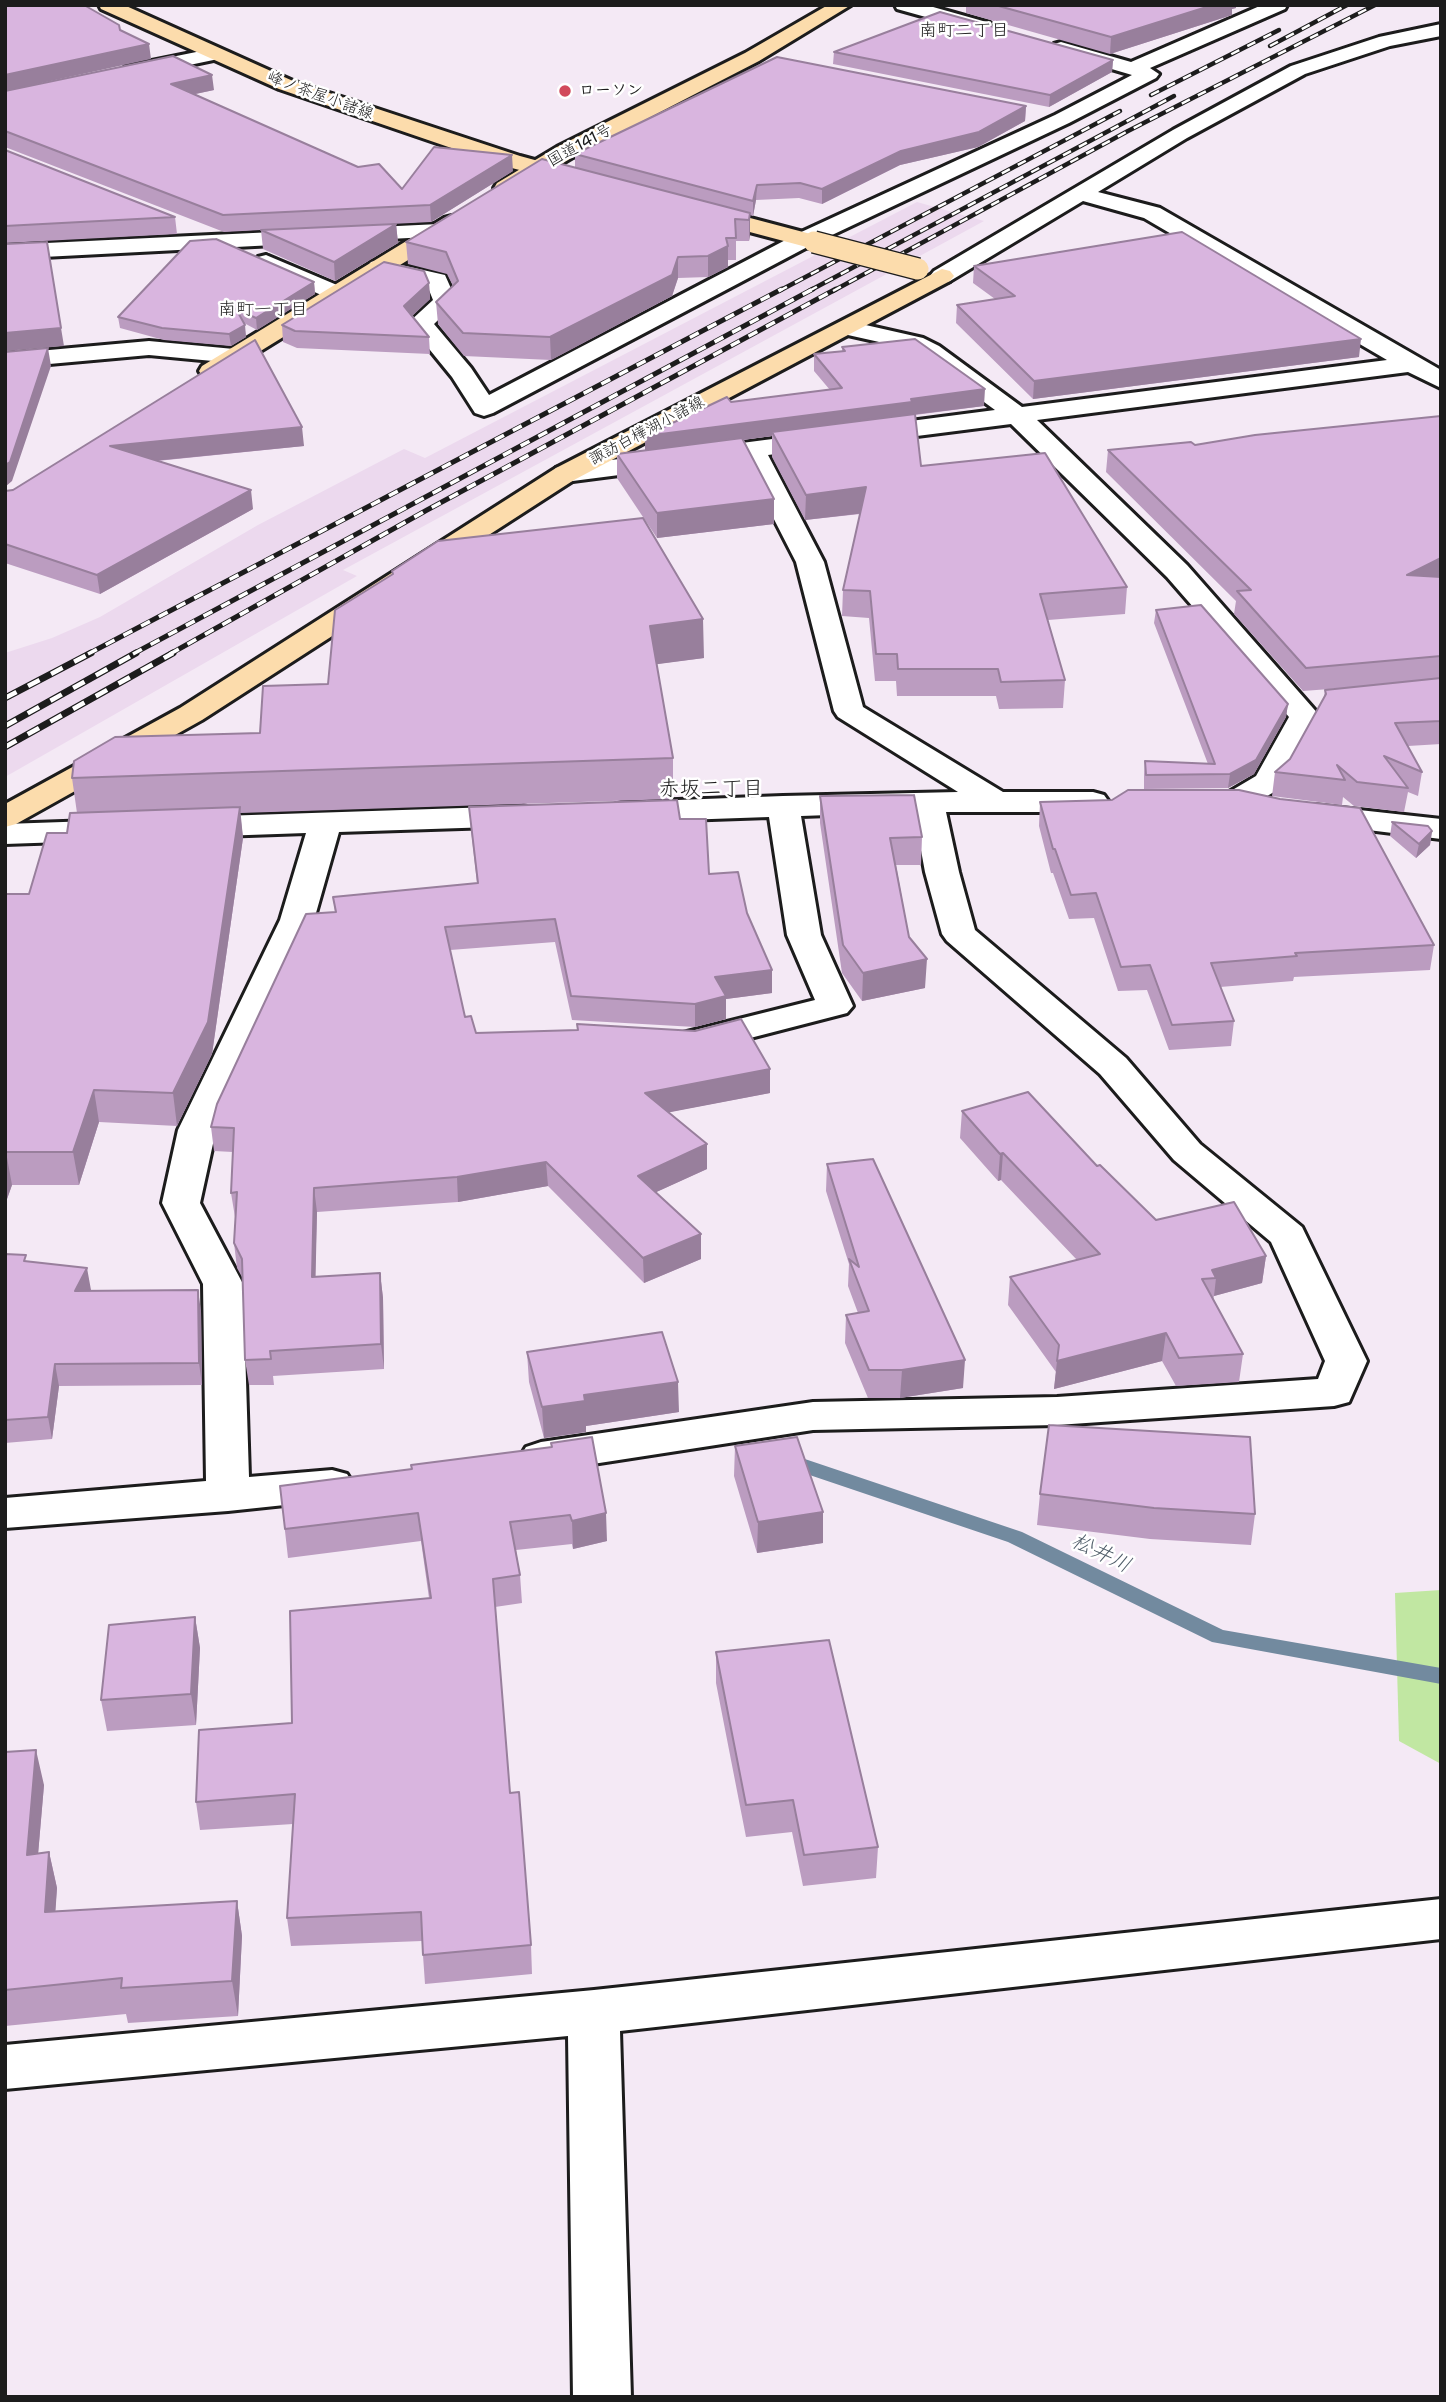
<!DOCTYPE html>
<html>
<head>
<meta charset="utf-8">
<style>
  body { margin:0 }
  #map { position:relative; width:1446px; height:2402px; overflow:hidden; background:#f4e9f5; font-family:"Shantell Sans",sans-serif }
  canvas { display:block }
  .frame { position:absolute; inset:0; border:7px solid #1c1c1c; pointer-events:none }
</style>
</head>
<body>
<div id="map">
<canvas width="1446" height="2402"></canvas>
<div class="frame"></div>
</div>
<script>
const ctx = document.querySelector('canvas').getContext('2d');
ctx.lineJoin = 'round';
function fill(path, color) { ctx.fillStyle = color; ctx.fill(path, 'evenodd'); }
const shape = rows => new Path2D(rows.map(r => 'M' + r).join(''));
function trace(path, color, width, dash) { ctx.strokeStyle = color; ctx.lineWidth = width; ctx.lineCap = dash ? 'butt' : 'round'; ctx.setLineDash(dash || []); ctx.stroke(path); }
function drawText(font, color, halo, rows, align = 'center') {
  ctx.font = font + ' "Shantell Sans","Klee One",sans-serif'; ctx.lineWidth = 5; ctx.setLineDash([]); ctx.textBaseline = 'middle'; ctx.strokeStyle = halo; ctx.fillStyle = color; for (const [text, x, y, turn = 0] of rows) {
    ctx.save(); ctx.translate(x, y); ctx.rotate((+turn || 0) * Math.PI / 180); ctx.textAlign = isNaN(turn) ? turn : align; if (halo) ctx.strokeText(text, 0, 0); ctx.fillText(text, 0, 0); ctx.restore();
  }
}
fill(shape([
  [917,202,984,221,343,570,357,576,5,777,5,653,52,638,100,617,258,525,404,449,425,458]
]), '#ecd9ee');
fill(shape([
  [1441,1590,1441,1764,1399,1741,1395,1593]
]), '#c1e7a2');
fill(shape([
  [787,1453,1022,1532,1223,1630,1441,1668,1441,1684,1212,1642,1008,1542,780,1465,777,1460,780,1455,787,1453]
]), '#728a9f');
const minor = shape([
  [895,5,926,5,990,23,993,27,983,33,897,9,895,5],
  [1262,5,1287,5,1285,9,1150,68,1159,74,1156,78,1069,123,813,244,493,413,484,416,475,413,452,377,408,323,433,300,427,285,371,272,367,267,371,262,379,260,445,275,457,302,434,324,471,368,489,395,797,234,1055,115,1132,75,1054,52,1051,48,1054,44,1061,42,1131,62,1262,5],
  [1441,24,1441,36,1390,46,1305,74,1187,138,1098,192,1160,208,1441,370,1441,388,1408,372,1037,420,1187,565,1320,716,1279,789,1247,808,1236,811,1202,812,1191,809,1186,802,1191,795,1229,792,1256,776,1289,717,1167,577,1011,424,768,455,824,562,863,707,1003,792,1093,792,1104,795,1109,802,1104,809,1093,812,946,812,959,872,975,930,1126,1058,1200,1144,1302,1227,1367,1361,1349,1402,1334,1406,1057,1425,813,1430,541,1472,526,1467,520,1457,526,1447,541,1442,813,1402,1057,1397,1318,1379,1325,1361,1271,1242,1174,1160,1100,1074,947,941,942,934,925,872,914,812,801,816,821,935,853,1006,847,1013,696,1052,683,1049,678,1041,683,1033,815,1000,787,935,769,817,625,822,614,819,609,812,614,805,625,802,783,796,958,792,838,717,834,711,796,562,743,459,565,482,556,480,552,474,556,468,565,466,995,410,921,356,906,348,839,333,836,328,839,323,848,321,923,338,939,346,1022,407,1387,360,1144,218,1083,201,950,281,942,283,934,281,930,276,934,271,1173,130,1291,66,1379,37,1441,24],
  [216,48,226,54,223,58,132,77,125,75,122,71,125,67,132,65,216,48],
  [439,224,447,226,450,231,447,236,5,259,5,245,439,224],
  [266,255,344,288,348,293,344,298,328,298,258,267,254,262,258,257,266,255],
  [149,341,234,349,243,351,246,356,243,361,234,363,149,355,5,368,5,354,149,341],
  [1314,805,1441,819,1441,839,1303,822,1298,815,1303,808,1314,805],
  [523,806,534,809,539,816,534,823,523,826,339,832,314,920,216,1130,200,1203,243,1284,249,1477,332,1470,347,1474,354,1485,347,1496,332,1500,228,1511,5,1528,5,1498,206,1481,203,1284,162,1203,178,1130,280,920,306,833,191,837,180,834,175,827,180,820,191,817,523,806],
  [121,820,132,823,137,830,132,837,121,840,5,844,5,824,121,820],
  [1441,1899,1441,1939,620,2031,631,2397,573,2397,568,2036,5,2089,5,2045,594,1990,1441,1899]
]);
const major = shape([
  [99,5,124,5,293,81,520,156,586,174,589,179,586,184,578,185,504,166,279,89,101,9,99,5],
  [701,205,822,237,825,242,822,247,814,249,693,217,690,212,693,207,701,205],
  [942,269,950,271,954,276,950,281,574,480,202,720,16,824,5,827,5,804,180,708,556,468,942,269]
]);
const highway = shape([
  [828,5,851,5,759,61,573,157,513,193,505,195,497,193,494,188,497,183,557,147,745,53,828,5],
  [452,216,460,218,463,223,460,228,220,376,211,378,202,376,199,371,202,366,444,218,452,216]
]);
trace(minor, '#1c1c1c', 6);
trace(major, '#1c1c1c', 6);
trace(highway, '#1c1c1c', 6);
fill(minor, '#fff');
fill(major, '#fcdcac');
fill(highway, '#fcdcac');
const railFar2 = shape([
  [1270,46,1347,5],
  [1151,95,1279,30],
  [779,291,1120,111],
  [809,291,1174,96],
  [833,291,1128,131,1375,5]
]);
const railFar1 = shape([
  [88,654,782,289],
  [133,654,813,289],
  [170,654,427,510,836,289]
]);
const rail = shape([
  [5,698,91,653],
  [5,726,136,653],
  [5,747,173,653]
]);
trace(railFar2, '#1c1c1c', 4.5);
trace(railFar1, '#1c1c1c', 5);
trace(rail, '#1c1c1c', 7);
trace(railFar2, '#fff', 2.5, [9]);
trace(railFar1, '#fff', 3.5, [10]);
trace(rail, '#fff', 4.5, [13]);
const majorBridge = shape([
  [814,242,918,269]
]);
trace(majorBridge, '#1c1c1c', 24, []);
trace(majorBridge, '#fcdcac', 21);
fill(shape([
  [966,5,1236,5,1236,8,1232,9,1232,15,1110,54,966,13],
  [834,52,1113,60,1112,72,1049,107,833,64],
  [214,90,195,94,402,189,513,171,431,222,271,230,396,224,398,243,335,281,263,249,261,230,224,232,5,147,5,91],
  [1026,106,1025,121,978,147,900,165,822,204,799,198,756,200,753,216,750,215,750,235,749,241,736,241,736,260,728,260,728,267,708,277,678,278,672,296,551,360,464,356,438,324,436,302,453,286,447,274,408,264,406,242,575,167,575,154],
  [5,150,175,217,177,234,5,243],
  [974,266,1359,357,1033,399,956,323,957,305,995,299,973,283],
  [314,282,315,294,257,330,244,323,246,337,231,346,164,340,120,328,118,317],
  [429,283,430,299,412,316,429,337,430,354,297,348,283,342,282,325],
  [255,340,304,446,157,461,253,509,100,594,5,563,5,491,13,490],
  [842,347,984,406,915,415,921,466,1127,587,1125,614,1048,620,1065,680,1063,708,999,709,996,696,897,696,896,681,875,681,869,618,842,616,843,590,860,514,805,520,772,457,772,436,743,440,774,499,774,524,657,538,617,478,617,454,645,450,645,436,731,402,830,390,814,371,814,354,842,351],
  [1441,416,1441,744,1408,746,1422,772,1418,796,1408,792,1404,812,1354,806,1343,797,1342,805,1272,796,1275,772,1290,759,1324,697,1325,690,1343,688,1303,691,1234,614,1236,601,1106,472,1108,450,1195,445],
  [392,571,704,658,656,664,673,758,673,799,240,813,243,838,212,1054,177,1126,99,1122,79,1185,12,1185,7,1199,5,1199,5,894,29,894,67,833,77,813,72,778,260,733,328,684,392,575],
  [1156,610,1288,704,1286,717,1254,774,1228,788,1144,789,1144,775,1145,761,1208,764,1154,623],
  [820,796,922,837,921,865,896,865,909,937,925,988,862,1001,842,973,820,823],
  [1040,802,1434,945,1430,970,1294,977,1293,981,1220,987,1234,1021,1231,1046,1169,1050,1147,990,1118,991,1094,918,1069,919,1053,873,1051,873,1039,826],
  [469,807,680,819,709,874,747,913,772,970,772,993,726,999,726,1019,695,1027,572,1020,555,942,450,950,465,1017,476,1033,577,1030,577,1024,770,1069,770,1093,669,1112,707,1144,707,1169,656,1192,701,1259,644,1283,548,1186,458,1202,317,1212,315,1277,380,1273,383,1298,384,1369,273,1376,274,1385,249,1385,245,1360,243,1279,237,1268,234,1243,236,1217,235,1217,231,1193,233,1152,214,1151,211,1127,335,912,333,897,477,883,471,830],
  [1392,822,1432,831,1430,845,1416,858,1390,836],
  [962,1111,1097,1166,1156,1220,1266,1256,1262,1283,1214,1296,1213,1300,1243,1354,1239,1382,1176,1386,1162,1361,1054,1389,1056,1372,1008,1305,1010,1277,1077,1260,1001,1180,998,1181,960,1138],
  [827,1164,963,1388,900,1398,868,1398,845,1343,846,1315,858,1313,848,1286,849,1264,826,1191],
  [5,1254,27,1261,91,1290,90,1291,201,1311,202,1385,59,1386,52,1439,5,1443],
  [527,1352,679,1412,586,1426,586,1432,544,1438,529,1382],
  [551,1443,607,1541,573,1549,572,1544,516,1550,520,1575,522,1603,495,1607,510,1793,531,1945,532,1974,425,1984,422,1941,291,1946,287,1918,293,1824,200,1830,196,1802,292,1723,429,1598,421,1541,288,1558,280,1486,411,1469,551,1447],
  [735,1446,823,1543,757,1553,734,1476],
  [1040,1494,1255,1514,1251,1545,1150,1539,1037,1525],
  [195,1617,200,1648,196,1725,107,1731,101,1700],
  [716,1652,878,1847,876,1878,803,1886,792,1832,746,1837,716,1683],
  [5,1752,44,1785,38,1854,49,1852,57,1888,55,1911,237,1901,242,1936,238,2016,128,2023,126,2014,5,2026]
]), '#bb9cc0');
fill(shape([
  [1214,5,1236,5,1236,8,1232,9,1232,15,1110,54,1111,37],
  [149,44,151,59,5,91,5,75],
  [1113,60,1112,72,1049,107,1050,95],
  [212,75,214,90,172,99,171,84],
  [1026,106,1025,121,978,147,900,165,822,204,822,189,901,151],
  [512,155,513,171,431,222,430,205],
  [757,185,756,200,753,216,753,201],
  [750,213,750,235,749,241,749,220],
  [396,224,398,243,335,281,334,262],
  [728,246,728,267,708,277,708,256],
  [678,257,678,278,672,296,551,360,550,337],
  [314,282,315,294,257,330,256,318],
  [429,283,430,299,405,323,404,306],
  [245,325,246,337,231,346,229,334],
  [61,328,64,346,5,351,5,333],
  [1361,339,1359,357,1033,399,1034,381],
  [48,348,51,366,12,481,5,487,5,465],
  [985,389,984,406,772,432,772,436,645,453,645,436],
  [302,427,304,446,113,465,110,446],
  [866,487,865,513,805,520,806,495],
  [251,490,253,509,100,594,97,575],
  [774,499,774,524,657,538,657,513],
  [1441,558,1441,579,1407,575],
  [703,619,704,658,651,665,650,626],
  [1288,704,1286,717,1254,774,1228,788,1230,774],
  [240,807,243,838,212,1054,177,1126,173,1093],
  [1432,831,1430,845,1416,858,1419,844],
  [927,959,925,988,862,1001,863,973],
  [772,970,772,993,726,999,726,1019,695,1027,695,1004,715,977],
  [770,1069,770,1093,645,1117,645,1093],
  [94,1090,99,1122,79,1185,73,1152],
  [707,1144,707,1169,639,1200,638,1176],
  [6,1152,12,1185,7,1199,5,1192],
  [1003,1153,1001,1180,998,1181,1000,1154],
  [546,1162,548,1186,458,1202,457,1177],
  [314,1188,317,1212,315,1302,312,1277],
  [701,1234,701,1259,644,1283,643,1258],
  [1266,1256,1262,1283,1214,1296,1216,1278,1212,1270],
  [87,1268,91,1290,79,1313,75,1291],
  [380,1273,383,1298,384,1369,381,1344],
  [198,1290,201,1311,202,1385,199,1363],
  [1166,1333,1162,1361,1054,1389,1057,1361],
  [965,1360,963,1388,900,1398,902,1370],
  [55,1364,59,1386,52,1439,48,1417],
  [678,1382,679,1412,586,1426,586,1432,544,1438,542,1407,584,1395],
  [823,1512,823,1543,757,1553,758,1522],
  [606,1513,607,1541,573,1549,572,1521],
  [195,1617,200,1648,196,1725,191,1694],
  [36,1750,44,1785,35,1890,27,1855],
  [49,1852,57,1888,53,1948,45,1912],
  [237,1901,242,1936,238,2016,232,1981]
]), '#987f9c');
const building = shape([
  [5,5,84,5,119,25,120,30,149,44,5,75,5,5],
  [995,5,1213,5,1111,37,995,5],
  [940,12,1113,60,1050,95,834,52,940,12],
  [173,56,212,75,171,84,358,167,379,164,402,189,434,147,512,155,430,205,223,215,5,131,5,91,173,56],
  [777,57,1026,106,979,132,901,151,822,189,800,183,757,185,753,201,575,154,777,57],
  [5,150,175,217,5,226,5,150],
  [542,159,750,213,749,220,735,219,736,238,726,238,728,246,708,256,678,257,672,275,550,337,463,333,436,302,458,281,446,252,406,242,542,159],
  [396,224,334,262,261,230,396,224],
  [1182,232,1361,339,1034,381,957,305,1015,296,974,266,1182,232],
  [216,239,314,282,256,318,236,309,245,325,229,334,162,328,118,317,190,241,216,239],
  [47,242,61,328,5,333,5,244,47,242],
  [384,262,424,271,429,283,404,306,429,337,295,331,282,325,384,262],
  [915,339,985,389,911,399,912,402,645,436,727,397,731,402,842,388,814,354,845,351,842,347,915,339],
  [255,340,302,427,110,446,251,490,97,575,5,544,5,491,13,490,255,340],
  [48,348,10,462,5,465,5,352,48,348],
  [915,414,921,466,1045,453,1127,587,1040,594,1065,680,1001,682,998,669,898,669,897,654,876,654,870,591,843,590,866,487,806,495,772,432,915,414],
  [1441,416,1441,558,1407,575,1441,577,1441,656,1306,668,1237,591,1251,590,1108,450,1191,442,1195,445,1255,435,1441,416],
  [742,438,774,499,657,513,617,454,742,438],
  [643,518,703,619,650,626,673,758,72,778,74,761,115,737,260,733,263,686,328,684,335,610,393,574,392,571,438,541,643,518],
  [1201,605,1288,704,1256,760,1230,774,1146,775,1145,761,1215,764,1156,610,1201,605],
  [1441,678,1441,721,1395,723,1422,772,1384,756,1408,788,1357,782,1337,765,1345,780,1275,772,1290,759,1326,694,1325,690,1441,678],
  [1128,790,1239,790,1280,799,1360,808,1434,945,1295,953,1297,956,1211,963,1234,1021,1172,1025,1150,965,1121,967,1096,893,1071,895,1055,849,1053,849,1040,802,1112,800,1128,790],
  [914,795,922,837,890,838,909,937,927,959,863,973,843,945,820,796,914,795],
  [677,800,680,819,706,819,709,874,738,872,747,913,772,970,715,977,726,996,695,1004,571,996,555,919,445,927,465,1017,471,1016,476,1033,578,1030,577,1024,695,1031,741,1019,770,1069,645,1093,707,1144,638,1176,701,1234,643,1258,546,1162,457,1177,314,1188,312,1277,380,1273,381,1344,270,1351,271,1359,245,1360,242,1259,234,1243,237,1192,231,1193,234,1128,211,1127,217,1104,306,914,336,912,333,897,478,883,469,807,677,800],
  [240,807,208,1022,173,1093,94,1090,73,1152,6,1152,5,1153,5,894,29,894,47,833,67,833,70,813,240,807],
  [1392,822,1428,826,1432,831,1419,844,1392,822],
  [1028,1092,1097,1166,1100,1165,1156,1220,1234,1202,1266,1256,1212,1270,1216,1278,1202,1279,1243,1354,1179,1358,1166,1333,1057,1361,1059,1345,1010,1277,1100,1254,1003,1153,1000,1154,962,1111,1028,1092],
  [873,1159,965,1360,902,1370,869,1370,846,1315,869,1311,849,1259,859,1267,827,1164,873,1159],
  [5,1254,26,1255,24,1261,87,1268,75,1291,198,1290,199,1363,55,1364,48,1417,5,1420,5,1254],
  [662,1332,678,1382,584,1395,585,1401,542,1407,527,1352,662,1332],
  [1049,1425,1250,1437,1255,1514,1154,1508,1040,1494,1049,1425],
  [592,1437,606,1513,572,1521,570,1515,510,1522,520,1575,493,1579,510,1793,519,1792,531,1945,423,1955,421,1912,287,1918,295,1794,196,1802,199,1730,292,1723,290,1611,431,1598,418,1513,285,1529,280,1486,412,1469,411,1465,552,1447,551,1443,592,1437],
  [797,1437,823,1512,758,1522,735,1446,797,1437],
  [195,1617,191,1694,101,1700,109,1625,195,1617],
  [829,1640,878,1847,804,1855,793,1800,746,1805,716,1652,829,1640],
  [36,1750,27,1855,49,1852,45,1912,237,1901,232,1981,121,1988,122,1978,5,1990,5,1752,36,1750]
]);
fill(building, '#d9b5df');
trace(building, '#987f9c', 2);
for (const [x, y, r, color] of [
  [565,91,7,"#d1495b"]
]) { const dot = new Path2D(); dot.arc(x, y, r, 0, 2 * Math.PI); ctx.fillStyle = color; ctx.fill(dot); trace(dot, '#fff', 2.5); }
drawText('bold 16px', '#1c1c1c', '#fff', [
  ["ローソン",579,91]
], 'left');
drawText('16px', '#1c1c1c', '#fff', [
  ["峰ノ茶屋小諸線",320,96,20],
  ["国道141号",580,146,-29],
  ["諏訪白樺湖小諸線",647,431,-28]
]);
drawText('18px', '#1c1c1c', '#fff', [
  ["南町二丁目",964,31],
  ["南町一丁目",263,310]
]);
drawText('21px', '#1c1c1c', '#fff', [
  ["赤坂二丁目",711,790]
]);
drawText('italic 21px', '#4e5c68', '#fff', [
  ["松井川",1101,1554,26]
]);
</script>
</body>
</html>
